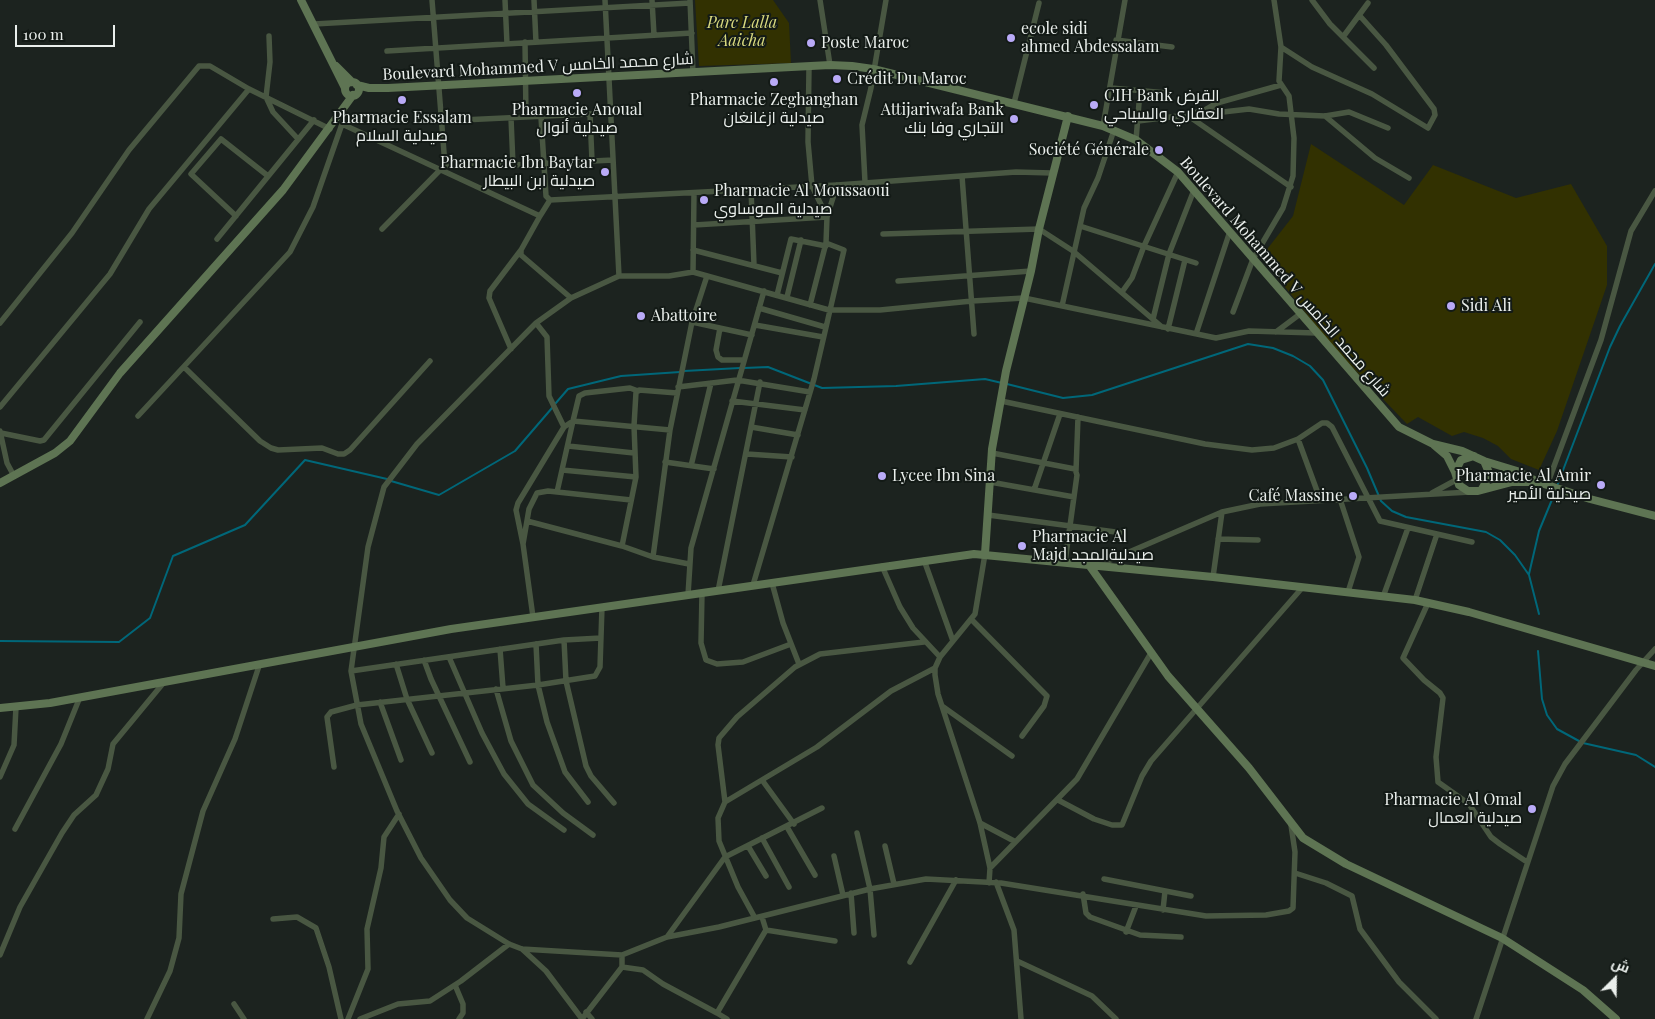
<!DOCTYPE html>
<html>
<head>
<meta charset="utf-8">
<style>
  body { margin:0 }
  #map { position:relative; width:1655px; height:1019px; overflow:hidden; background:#1c231f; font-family:"Playfair Display",Cairo,serif }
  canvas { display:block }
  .north { position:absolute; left:1590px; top:954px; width:50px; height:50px; -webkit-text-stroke:4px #131a16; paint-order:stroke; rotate:23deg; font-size:14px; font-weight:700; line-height:20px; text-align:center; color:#eaefec }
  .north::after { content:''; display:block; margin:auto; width:18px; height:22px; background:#eaefec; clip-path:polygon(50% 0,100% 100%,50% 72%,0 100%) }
  .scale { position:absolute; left:15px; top:25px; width:100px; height:22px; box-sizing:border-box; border:2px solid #eaefec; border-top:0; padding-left:6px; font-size:15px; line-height:18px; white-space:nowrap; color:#eaefec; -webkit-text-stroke:4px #131a16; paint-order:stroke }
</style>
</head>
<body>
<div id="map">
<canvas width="1655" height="1019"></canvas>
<div class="north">ش</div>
<div class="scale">100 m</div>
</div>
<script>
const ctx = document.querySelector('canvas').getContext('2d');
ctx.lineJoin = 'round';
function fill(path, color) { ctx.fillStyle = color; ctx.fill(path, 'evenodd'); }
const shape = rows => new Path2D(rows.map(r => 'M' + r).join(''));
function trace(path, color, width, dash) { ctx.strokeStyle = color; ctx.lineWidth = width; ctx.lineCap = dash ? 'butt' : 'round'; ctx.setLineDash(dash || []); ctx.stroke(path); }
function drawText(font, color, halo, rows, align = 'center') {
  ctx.font = font + ' "Playfair Display",Cairo,serif'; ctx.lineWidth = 4; ctx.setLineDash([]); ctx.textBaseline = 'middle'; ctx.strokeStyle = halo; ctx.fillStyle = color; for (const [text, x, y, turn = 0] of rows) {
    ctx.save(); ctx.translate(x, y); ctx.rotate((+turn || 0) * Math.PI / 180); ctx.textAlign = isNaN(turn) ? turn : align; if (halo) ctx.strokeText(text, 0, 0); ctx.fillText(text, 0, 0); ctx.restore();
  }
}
fill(shape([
  [695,0,773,0,789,23,791,63,699,66],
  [1311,144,1404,205,1433,165,1516,198,1571,184,1607,246,1607,285,1557,431,1539,470,1511,459,1498,446,1483,438,1464,432,1452,436,1418,417,1407,424,1334,348,1261,257,1293,216]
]), '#323101');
trace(shape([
  [744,368,768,367,822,388,896,386,985,379,1002,383],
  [684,371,740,368],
  [1007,384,1063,398,1092,395,1248,344,1273,348,1293,356,1310,366,1323,380,1367,468,1381,501,1392,511,1406,517,1486,532,1500,540,1515,555,1529,575,1539,614],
  [555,404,568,389,621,376,680,372],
  [391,481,439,495,515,451,552,408],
  [1557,486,1610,347,1620,326,1655,264],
  [1529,574,1539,531,1556,490],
  [0,641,119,642,150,618,173,556,245,525,305,460,387,479],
  [1538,651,1542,699,1547,715,1557,729,1579,741],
  [1583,743,1636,755,1655,767]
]), '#006779', 2);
trace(shape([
  [432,0,445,165],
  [505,0,507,44],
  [534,0,536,42],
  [605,0,619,276],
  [652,0,654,35],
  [690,0,693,73],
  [820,0,830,65],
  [1312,0,1330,24,1374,68],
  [314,24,690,3],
  [269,36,270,62,266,97,273,112,298,139],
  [1343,37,1368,3],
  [1116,40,1172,47],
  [525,42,526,116],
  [1281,47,1312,67,1372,94,1428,128,1435,115,1434,109,1386,45,1360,16],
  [387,51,692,33],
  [809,67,808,142,812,186,827,217],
  [1111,88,1167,93],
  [1014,103,1039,3],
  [1205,110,1223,112,1249,109,1279,114,1325,116,1349,112,1388,128],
  [590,114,592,161],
  [1187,115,1291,187],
  [1325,116,1375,158,1409,178],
  [541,117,546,196,550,200,837,185,1016,172,1052,173],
  [511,118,513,165],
  [441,121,610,113],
  [1138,121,1187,115,1205,110,1217,103,1281,85],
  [1103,126,1125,0],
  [1136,140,1140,91],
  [962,176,974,334],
  [865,182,862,125,871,88,886,0],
  [751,189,754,265],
  [236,216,191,174,221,139,268,176],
  [540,216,550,200],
  [694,225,827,217],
  [1080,226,1196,263],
  [382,229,445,165,513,165,613,160],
  [883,234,1039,229,1073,251,1162,327],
  [217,239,314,120],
  [693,250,782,273],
  [693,272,694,193],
  [707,276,692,322,752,335],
  [898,281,1031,271],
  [1122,292,1132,278,1144,246,1178,172],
  [777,295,791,239,826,246],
  [787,297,801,240],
  [810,305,826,243],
  [1062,306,1084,208,1098,178,1114,130],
  [759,308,825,327],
  [1233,312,1253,259,1283,208,1293,176,1294,138,1289,96,1279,81,1281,47,1274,0],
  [1153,319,1169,254,1194,190],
  [0,323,72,233,129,150,199,66,210,66,249,89,330,129],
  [755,325,823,337],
  [720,328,716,350,718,357,722,360,744,360],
  [1168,329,1185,260],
  [1276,332,1300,314],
  [1196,334,1230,231],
  [511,349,489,298,490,291,521,250],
  [184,367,260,441,271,448,278,450,322,448,338,454,344,454,350,450,430,361],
  [678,387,737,380,810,392],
  [732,401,805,410],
  [1001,401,1205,444,1252,450,1274,448,1298,439,1322,423,1327,423,1332,427,1380,521,1472,542],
  [0,407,110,274,149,209,249,89],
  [138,416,290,252,313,207,342,124,540,216,521,250,521,255,571,298],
  [564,427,573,421,579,396,585,393,630,388,638,391],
  [751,427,798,435],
  [0,431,7,463,14,476],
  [1,433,40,441,44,440,140,322],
  [1298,439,1320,499],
  [568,446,634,453],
  [992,453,1075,469,1077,475,1065,562],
  [747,454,792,457],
  [665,462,714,469],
  [691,466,711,383],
  [562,470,636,477],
  [1076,471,1078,417],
  [990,482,1074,497],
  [1547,485,1601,340,1631,231,1655,191],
  [1034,490,1060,414],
  [557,492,573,421,670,430],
  [1432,493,1456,480],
  [1340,499,1359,557,1348,592],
  [988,515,1123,533],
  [527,521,622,546,653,557,689,564],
  [1218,539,1258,540],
  [523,544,516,510,518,503,564,427,549,396,547,337,536,323],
  [622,546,636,477,634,426,636,392,639,390,677,393],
  [985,554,975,614,940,657,935,668,935,675,938,694,980,823,990,868,989,883],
  [653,557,670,430,692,322],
  [924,560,953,641],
  [1099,565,1222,512,1260,504,1470,492],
  [882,566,900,607,913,628,940,657],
  [1213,577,1222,512],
  [772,583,783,623,799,664],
  [753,585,814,379,844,250,826,243,827,217,837,185],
  [718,591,760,382],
  [702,593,701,643,706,660,717,664,743,662,791,644],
  [688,595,691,548,764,291],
  [1383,597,1408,528],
  [1415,600,1437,534],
  [1428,603,1403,658,1424,680,1440,693,1443,698,1436,757,1438,782,1469,804,1491,837,1500,844,1527,862],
  [533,617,523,544,529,509,537,493,548,491,631,500],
  [972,620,1047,696,1044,706,1022,736],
  [564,640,566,681,586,766,591,776,614,803],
  [536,644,538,685,547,722,565,772,588,802],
  [500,649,503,688],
  [449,657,482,733,504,774,528,804,564,830],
  [424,660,431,679,470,762],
  [396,664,407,699,432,753],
  [351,671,564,640,601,638],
  [496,689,511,741,533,785,563,813,593,835],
  [380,702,401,760],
  [942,706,1012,756],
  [334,767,327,717,331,712,357,705,538,685,595,676,600,667,602,607],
  [0,777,14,745,16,707],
  [762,780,794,824],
  [1058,800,1094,819,1112,825,1122,825,1142,776,1151,761,1302,588],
  [725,802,718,745,719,738,737,717,795,667,820,654,924,642],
  [980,823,1014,841],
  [1291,825,1295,852,1293,908,1289,911,1266,915,1206,916,1001,883,926,879,870,889,719,927,667,937,622,955,522,949,509,944,467,918,450,900,421,858,397,811,361,724,351,671,368,547,384,487,417,444,536,323,571,298,619,276,669,276,693,272,829,310,880,310,972,301,1024,298,1216,338,1249,331,1316,333],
  [787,827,815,875],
  [15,829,61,744,80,697],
  [857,833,870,889,874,935],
  [762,838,789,887],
  [748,846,766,876],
  [885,846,894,884],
  [834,856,843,895],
  [990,868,1077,779,1151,653],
  [1295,873,1326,883,1352,896,1360,929,1399,982,1436,1019],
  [1104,879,1191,896],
  [996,882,1014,930,1021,1019],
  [851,893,854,933],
  [1083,894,1086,913,1090,917,1140,935,1181,937],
  [1163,910,1165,891],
  [755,918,738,887,719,841,718,818,725,802,817,747,891,691,935,668],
  [273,919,297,917,316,928,329,967,341,1019],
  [766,930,835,941],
  [1126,932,1136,906],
  [667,937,725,857,822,808],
  [522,949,546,971,582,1019],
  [0,955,20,907,62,833,74,815,96,795,108,769,113,744,165,681],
  [1017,961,1092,996,1116,1019],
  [910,962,956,880],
  [622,967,643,970,663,984,717,1013,766,930,762,917],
  [455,985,463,1004,463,1013,459,1019],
  [234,1004,244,1019],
  [586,1012,592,1019],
  [717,1013,727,1019],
  [147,1019,170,971,179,938,181,894,203,811,235,739,259,666],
  [348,1019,368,969,367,929,381,868,384,837,399,814],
  [360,1019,398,1004,430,1001,461,981,509,944],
  [582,1019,622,967,622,955],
  [1476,1019,1553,786,1565,764,1636,670,1655,649]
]), '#495742', 5.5);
trace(shape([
  [301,0,345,88],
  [336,66,352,82],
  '345 89a7 7 0 1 1 14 0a7 7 0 1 1-14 0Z',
  [357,85,369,88,388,88,830,65,852,66,873,69,1103,126,1136,140,1178,172,1399,427,1433,444,1462,451,1484,461,1490,475,1482,489],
  [1434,445,1447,456,1455,472],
  [1474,456,1461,460,1455,472,1459,485,1468,491,1478,491,1512,482,1538,482,1590,499,1655,516],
  [1484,461,1517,471,1536,481],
  [0,483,55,453,70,441,120,373,283,190,353,95],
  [985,554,992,449,1006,371,1031,271,1039,229,1068,116],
  [1089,565,1168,676,1249,768,1303,838,1346,864,1502,938,1583,990,1616,1019],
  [0,708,50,703,451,629,974,554,1213,577,1415,600,1469,612,1655,666]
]), '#5e7453', 8);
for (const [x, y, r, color] of [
  [1011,38,5,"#b9aaf7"],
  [811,43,5,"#b9aaf7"],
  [837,79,5,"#b9aaf7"],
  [774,82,5,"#b9aaf7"],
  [577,93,5,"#b9aaf7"],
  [402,100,5,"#b9aaf7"],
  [1094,105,5,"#b9aaf7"],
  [1014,119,5,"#b9aaf7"],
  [1159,150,5,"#b9aaf7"],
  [605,172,5,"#b9aaf7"],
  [704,200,5,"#b9aaf7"],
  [1451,306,5,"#b9aaf7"],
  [641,316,5,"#b9aaf7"],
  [882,476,5,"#b9aaf7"],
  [1601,485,5,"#b9aaf7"],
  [1353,496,5,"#b9aaf7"],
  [1022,546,5,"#b9aaf7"],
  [1532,809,5,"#b9aaf7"]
]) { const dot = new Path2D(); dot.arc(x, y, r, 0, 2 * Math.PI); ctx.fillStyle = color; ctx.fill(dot); trace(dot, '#131a16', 2); }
drawText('italic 16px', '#d9da7f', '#131a16', [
  ["Parc Lalla",742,23],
  ["Aaicha",742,41]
]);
drawText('16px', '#eaefec', '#131a16', [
  ["ecole sidi",1021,29],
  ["ahmed Abdessalam",1021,47],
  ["Poste Maroc",821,43],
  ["Crédit Du Maroc",847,79],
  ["CIH Bank القرض",1104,96],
  ["العقاري والسياحي",1104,114],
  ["Pharmacie Zeghanghan",774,100,"center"],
  ["صيدلية ازغانغان",774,118,"center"],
  ["Pharmacie Anoual",577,110,"center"],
  ["صيدلية أنوال",577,128,"center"],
  ["Attijariwafa Bank",1004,110,"right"],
  ["التجاري وفا بنك",1004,128,"right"],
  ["Pharmacie Essalam",402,118,"center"],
  ["صيدلية السلام",402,136,"center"],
  ["Société Générale",1149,150,"right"],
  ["Pharmacie Ibn Baytar",595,163,"right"],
  ["صيدلية ابن البيطار",595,181,"right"],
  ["Pharmacie Al Moussaoui",714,191],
  ["صيدلية الموساوي",714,209],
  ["Sidi Ali",1461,306],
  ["Abattoire",651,316],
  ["Lycee Ibn Sina",892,476],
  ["Pharmacie Al Amir",1591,476,"right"],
  ["صيدلية الأمير",1591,494,"right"],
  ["Café Massine",1343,496,"right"],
  ["Pharmacie Al",1032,537],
  ["Majd صيدليةالمجد",1032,555],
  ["Pharmacie Al Omal",1522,800,"right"],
  ["صيدلية العمال",1522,818,"right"]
], 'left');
drawText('16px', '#eaefec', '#131a16', [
  ["Boulevard Mohammed V شارع محمد الخامس",538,67,-3],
  ["Boulevard Mohammed V شارع محمد الخامس",1285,277,49]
]);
</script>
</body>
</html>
